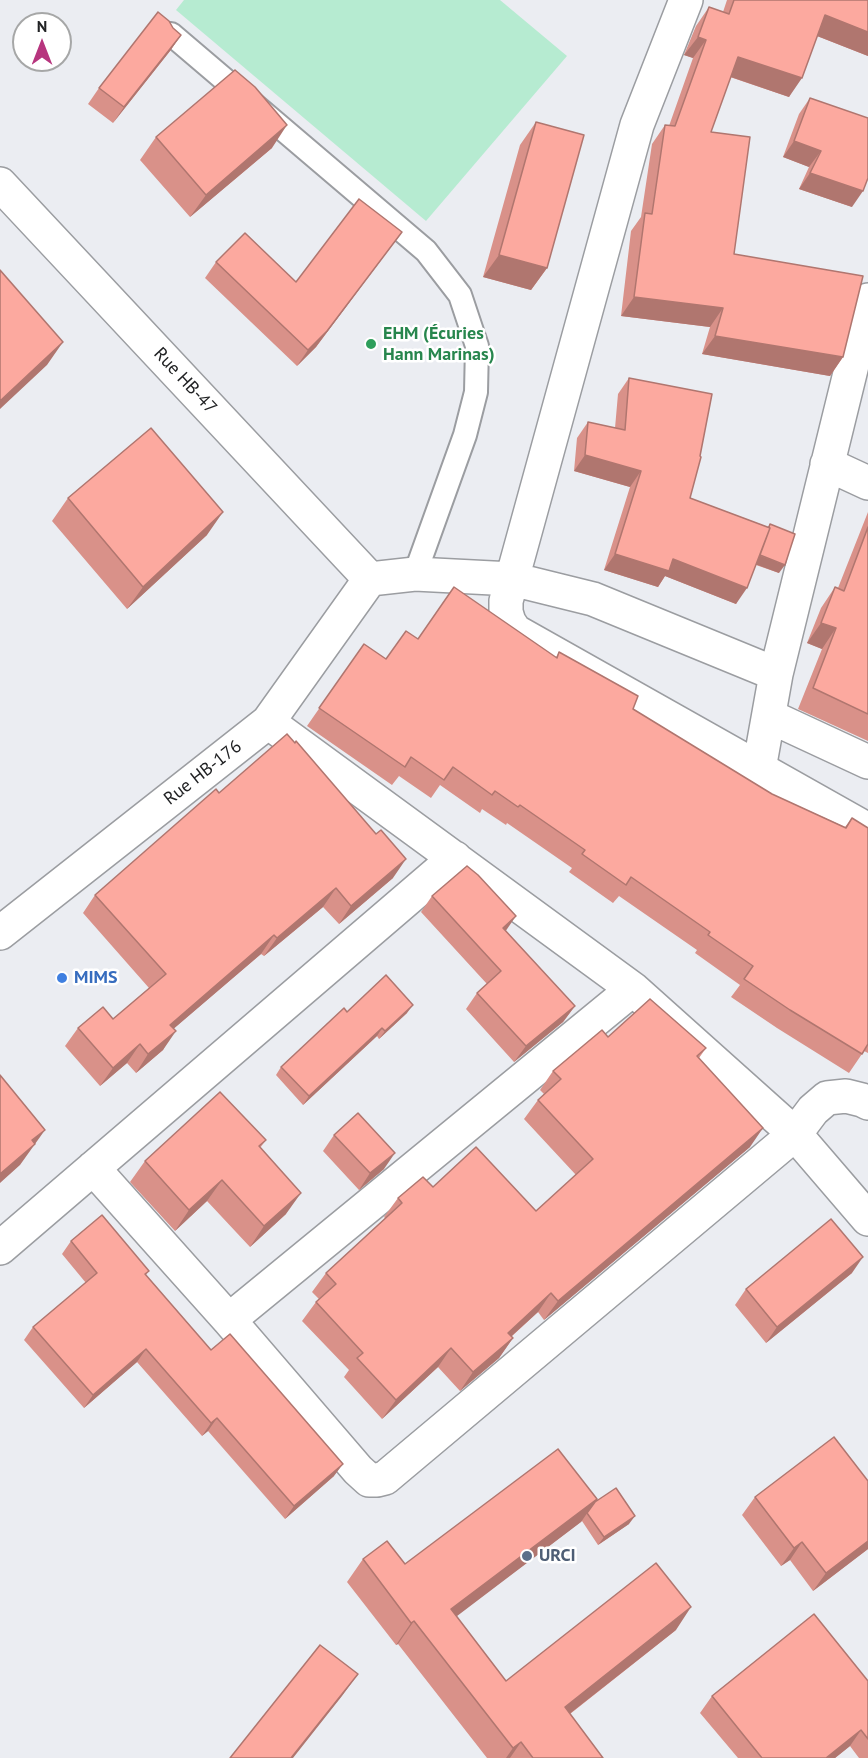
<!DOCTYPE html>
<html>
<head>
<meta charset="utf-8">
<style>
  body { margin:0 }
  #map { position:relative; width:868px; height:1758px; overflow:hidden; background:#ebedf2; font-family:"PT Sans",sans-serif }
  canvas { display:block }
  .north { position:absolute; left:12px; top:12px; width:60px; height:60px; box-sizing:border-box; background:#fff; border:2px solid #a6a7a7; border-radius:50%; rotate:0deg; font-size:16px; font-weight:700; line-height:24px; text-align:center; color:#212224 }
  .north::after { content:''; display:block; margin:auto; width:21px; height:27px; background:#b7357e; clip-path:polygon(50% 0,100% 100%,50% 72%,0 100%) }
</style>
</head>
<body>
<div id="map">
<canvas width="868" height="1758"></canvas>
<div class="north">N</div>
</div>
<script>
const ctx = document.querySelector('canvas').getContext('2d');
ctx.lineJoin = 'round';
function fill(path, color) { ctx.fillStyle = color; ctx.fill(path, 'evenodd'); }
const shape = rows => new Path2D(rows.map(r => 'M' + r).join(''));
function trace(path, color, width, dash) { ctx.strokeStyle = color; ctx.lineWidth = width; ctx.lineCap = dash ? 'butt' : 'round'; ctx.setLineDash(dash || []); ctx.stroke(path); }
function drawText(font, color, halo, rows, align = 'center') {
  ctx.font = font + ' "PT Sans",sans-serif'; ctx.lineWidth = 5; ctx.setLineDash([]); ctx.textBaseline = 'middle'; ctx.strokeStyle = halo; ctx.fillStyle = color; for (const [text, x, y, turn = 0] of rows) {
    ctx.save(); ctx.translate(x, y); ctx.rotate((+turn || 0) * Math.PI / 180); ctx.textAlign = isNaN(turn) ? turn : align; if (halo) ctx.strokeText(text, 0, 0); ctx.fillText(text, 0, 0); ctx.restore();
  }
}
fill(shape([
  [184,0,500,0,567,56,426,221,176,10]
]), '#b6ebd1');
const lane = shape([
  [171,34,426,251,460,295,477,346,476,392,465,435,415,574]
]);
const street = shape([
  [686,0,637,125,506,601,506,612,509,622,515,631,868,830],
  [0,184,370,579],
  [827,464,868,483],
  [370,579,415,574,512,579,593,599,776,674],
  [769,716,868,762],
  [268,722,633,989,795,1134,868,1219],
  [759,769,776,674,868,300],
  [0,933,268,722,370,579],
  [93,1168,229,1320,358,1470,369,1480,377,1480,385,1478,795,1134,813,1110,827,1098,846,1096,862,1100,868,1103],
  [0,1248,455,858],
  [229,1320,633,989]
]);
trace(lane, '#9b9da1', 26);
trace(street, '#9b9da1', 36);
trace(lane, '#fff', 22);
trace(street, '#fff', 33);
fill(shape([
  [727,0,868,0,868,56,817,36,789,97,730,77,711,132,734,254,843,357,830,376,702,354,710,327,621,316,631,231,641,217,652,144,665,125,669,126,693,58,684,55,696,26,709,7,723,12],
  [173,28,181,35,170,51,113,123,88,104,99,88],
  [810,98,852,207,799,189,809,167,783,157,799,114],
  [536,122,547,268,531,290,483,277,520,145],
  [156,137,272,148,190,217,140,160],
  [402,232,316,347,297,366,205,278,216,262,296,282],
  [629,378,690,498,768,527,770,524,779,573,756,565,736,604,665,576,658,587,604,570,630,487,574,471,577,438,588,422,615,428,618,394],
  [68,498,207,535,127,609,52,521],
  [868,512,868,741,798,709,822,649,807,643,821,608,835,587,838,588],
  [418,639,556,657,559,652,633,709,772,794,845,827,852,818,868,851,868,1053,864,1051,849,1073,777,1028,731,997,740,985,695,953,697,950,619,896,613,903,569,872,572,868,507,823,506,825,482,809,480,813,440,785,431,798,399,776,392,785,307,726,364,644,386,659],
  [219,793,393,878,339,924,323,907,264,956,261,954,173,1029,163,1050,136,1073,127,1063,100,1086,65,1046,78,1028,113,1019,149,988,83,913,95,895],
  [432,896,506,931,575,1006,563,1022,514,1062,466,1009,477,993,487,984,421,912],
  [347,1012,407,1013,379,1039,377,1036,303,1105,276,1075,281,1067],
  [608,1037,706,1048,699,1058,750,1147,544,1320,538,1312,511,1337,513,1338,499,1358,460,1391,438,1367,382,1419,344,1377,349,1370,302,1321,316,1302,319,1299,312,1292,326,1273,385,1218,384,1217,398,1198,433,1187,536,1211,576,1175,524,1119,538,1100,544,1094,540,1090,553,1071],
  [334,1135,384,1169,359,1190,323,1151],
  [266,1140,260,1148,286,1214,250,1247,207,1201,175,1231,130,1182,145,1161],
  [71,1241,149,1271,146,1275,211,1350,334,1476,285,1519,208,1431,202,1436,137,1362,84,1408,24,1340,33,1327,86,1283,62,1254],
  [852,1273,766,1343,735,1305,746,1289],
  [868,1481,868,1549,813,1591,790,1560,781,1566,742,1515,755,1497],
  [597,1499,595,1502,629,1524,598,1545,582,1521,456,1616,506,1681,676,1630,570,1714,603,1758,487,1758,398,1644,396,1645,347,1582,363,1559,405,1564],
  [868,1681,868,1758,859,1758,850,1746,835,1758,738,1758,700,1713,712,1696]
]), '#d99189');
fill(shape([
  [825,15,868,32,868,56,812,34],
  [181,35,170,51,113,123,124,107],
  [698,37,706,40,693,58,684,55],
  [738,57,802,78,789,97,725,75],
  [287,125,272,148,190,217,206,195],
  [794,141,821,151,809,167,783,157],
  [810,173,863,191,852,207,799,189],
  [402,232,316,347,297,366,308,350],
  [499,255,547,268,531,290,483,277],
  [634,297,723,308,710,327,621,316],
  [715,336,843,357,830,376,702,354],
  [63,342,47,365,0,409,0,401],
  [585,455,641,471,630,487,574,471],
  [223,512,207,535,127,609,143,587],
  [615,554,673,559,747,588,736,604,665,576,658,587,604,570],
  [758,555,785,565,779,573,752,563],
  [821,623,836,628,822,649,807,643],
  [406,859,393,878,339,924,351,906],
  [336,888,323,907,264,956,277,938],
  [516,916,505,932,503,928],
  [274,935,261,954,157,1043,170,1025],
  [413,1005,407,1013,379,1039,385,1031],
  [575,1006,563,1022,514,1062,526,1046],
  [382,1028,377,1036,303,1105,309,1096],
  [176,1031,163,1050,136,1073,148,1054],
  [140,1044,127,1063,100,1086,113,1068],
  [763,1128,750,1147,544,1320,558,1301],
  [45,1130,20,1165,0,1183,0,1174,32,1140],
  [395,1153,384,1169,359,1190,370,1173],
  [222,1180,207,1201,175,1231,189,1210],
  [301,1193,286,1214,250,1247,264,1226],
  [863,1257,852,1273,766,1343,777,1327],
  [551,1293,538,1312,494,1352,508,1333],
  [513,1338,499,1358,460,1391,473,1372],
  [451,1348,438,1367,382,1419,396,1400],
  [146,1349,137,1362,84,1408,93,1395],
  [217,1418,208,1431,202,1436,211,1423],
  [343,1464,334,1476,285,1519,294,1506],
  [597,1499,581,1522,436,1632,451,1609],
  [635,1516,629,1524,598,1545,604,1537],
  [868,1541,868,1549,813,1591,826,1573],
  [802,1542,790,1560,781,1566,794,1548],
  [691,1607,676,1630,549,1730,565,1707],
  [414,1621,398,1644,396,1645,411,1623],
  [358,1674,342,1696,293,1758,291,1758],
  [861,1730,850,1746,835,1758,826,1758],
  [521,1742,510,1758,506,1758,513,1748]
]), '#b0766f');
const building = shape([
  [734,0,868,0,868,32,825,15,802,78,738,57,711,132,750,137,734,254,863,276,843,357,715,336,723,308,634,297,645,213,652,214,665,125,675,126,706,40,698,37,709,7,729,14,734,0],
  [158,12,169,21,173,28,181,35,124,107,99,88,158,12],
  [235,70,255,87,287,125,206,195,156,137,235,70],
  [810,98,868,118,868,178,863,191,810,173,821,151,794,141,810,98],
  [536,122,584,135,547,268,499,255,536,122],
  [359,199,402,232,327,331,308,350,216,262,245,233,296,282,359,199],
  [0,270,63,342,0,401,0,270],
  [629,378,712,394,700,456,701,457,690,498,770,528,747,588,673,559,669,571,615,554,641,471,585,455,588,422,625,430,629,378],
  [151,428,223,512,143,587,68,498,151,428],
  [770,524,795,534,785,565,760,555,770,528,769,527,770,524],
  [868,527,868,714,813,688,836,628,821,623,835,587,844,591,868,527],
  [454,587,557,658,559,652,638,696,633,709,772,794,846,828,852,818,868,828,868,1044,862,1054,790,1010,744,979,753,966,708,935,710,932,631,877,626,885,582,854,585,850,520,805,518,807,495,791,492,795,453,767,444,780,411,757,405,767,319,708,364,644,386,659,406,631,418,639,454,587],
  [287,734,295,743,296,741,376,834,381,830,406,859,351,906,336,888,277,938,274,935,170,1025,176,1031,148,1054,140,1044,113,1068,78,1028,103,1007,113,1019,166,974,95,895,216,789,219,793,287,734],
  [467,866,478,875,516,916,503,928,575,1006,526,1046,477,993,501,971,432,896,467,866],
  [386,975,413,1005,385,1031,382,1028,309,1096,281,1067,344,1008,347,1012,386,975],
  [650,999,706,1048,697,1056,763,1128,558,1301,551,1293,508,1333,513,1338,473,1372,451,1348,396,1400,357,1358,363,1353,316,1302,336,1284,326,1273,402,1203,398,1198,423,1177,433,1187,476,1147,536,1211,593,1159,538,1100,561,1079,553,1071,602,1030,608,1037,650,999],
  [0,1075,45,1130,32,1140,35,1144,0,1174,0,1075],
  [220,1092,266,1140,259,1146,301,1193,264,1226,222,1180,189,1210,145,1161,220,1092],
  [358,1113,395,1153,370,1173,334,1135,358,1113],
  [102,1215,149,1271,145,1274,211,1350,230,1334,343,1464,294,1506,217,1418,211,1423,146,1349,93,1395,33,1327,97,1273,71,1241,102,1215],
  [831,1219,863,1257,777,1327,746,1289,831,1219],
  [834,1437,868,1481,868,1541,826,1573,802,1542,794,1548,755,1497,834,1437],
  [558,1449,597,1499,451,1609,506,1681,656,1563,691,1607,565,1707,603,1758,533,1758,521,1742,513,1748,414,1621,411,1623,363,1559,387,1541,405,1564,558,1449],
  [616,1488,635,1516,604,1537,587,1513,595,1502,616,1488],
  [814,1614,868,1681,868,1739,861,1730,826,1758,762,1758,712,1696,814,1614],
  [320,1645,358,1674,291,1758,230,1758,320,1645]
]);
fill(building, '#fca99f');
trace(building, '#b0766f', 1.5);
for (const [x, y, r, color] of [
  [371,344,6,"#2e9e5b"],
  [62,978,6,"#3f7fe0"],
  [527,1556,6,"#5c6f8a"]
]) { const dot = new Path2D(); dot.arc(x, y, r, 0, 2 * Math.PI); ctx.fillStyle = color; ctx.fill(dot); trace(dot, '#fff', 2); }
drawText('bold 18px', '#27864d', '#fff', [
  ["EHM (Écuries",383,334],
  ["Hann Marinas)",383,355]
], 'left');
drawText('18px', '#212224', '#fff', [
  ["Rue HB-47",185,381,47],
  ["Rue HB-176",203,773,-38]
]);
drawText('bold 18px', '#366cbe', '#fff', [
  ["MIMS",74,978]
], 'left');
drawText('bold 18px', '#4e5e75', '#fff', [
  ["URCI",539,1556]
], 'left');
</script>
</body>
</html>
